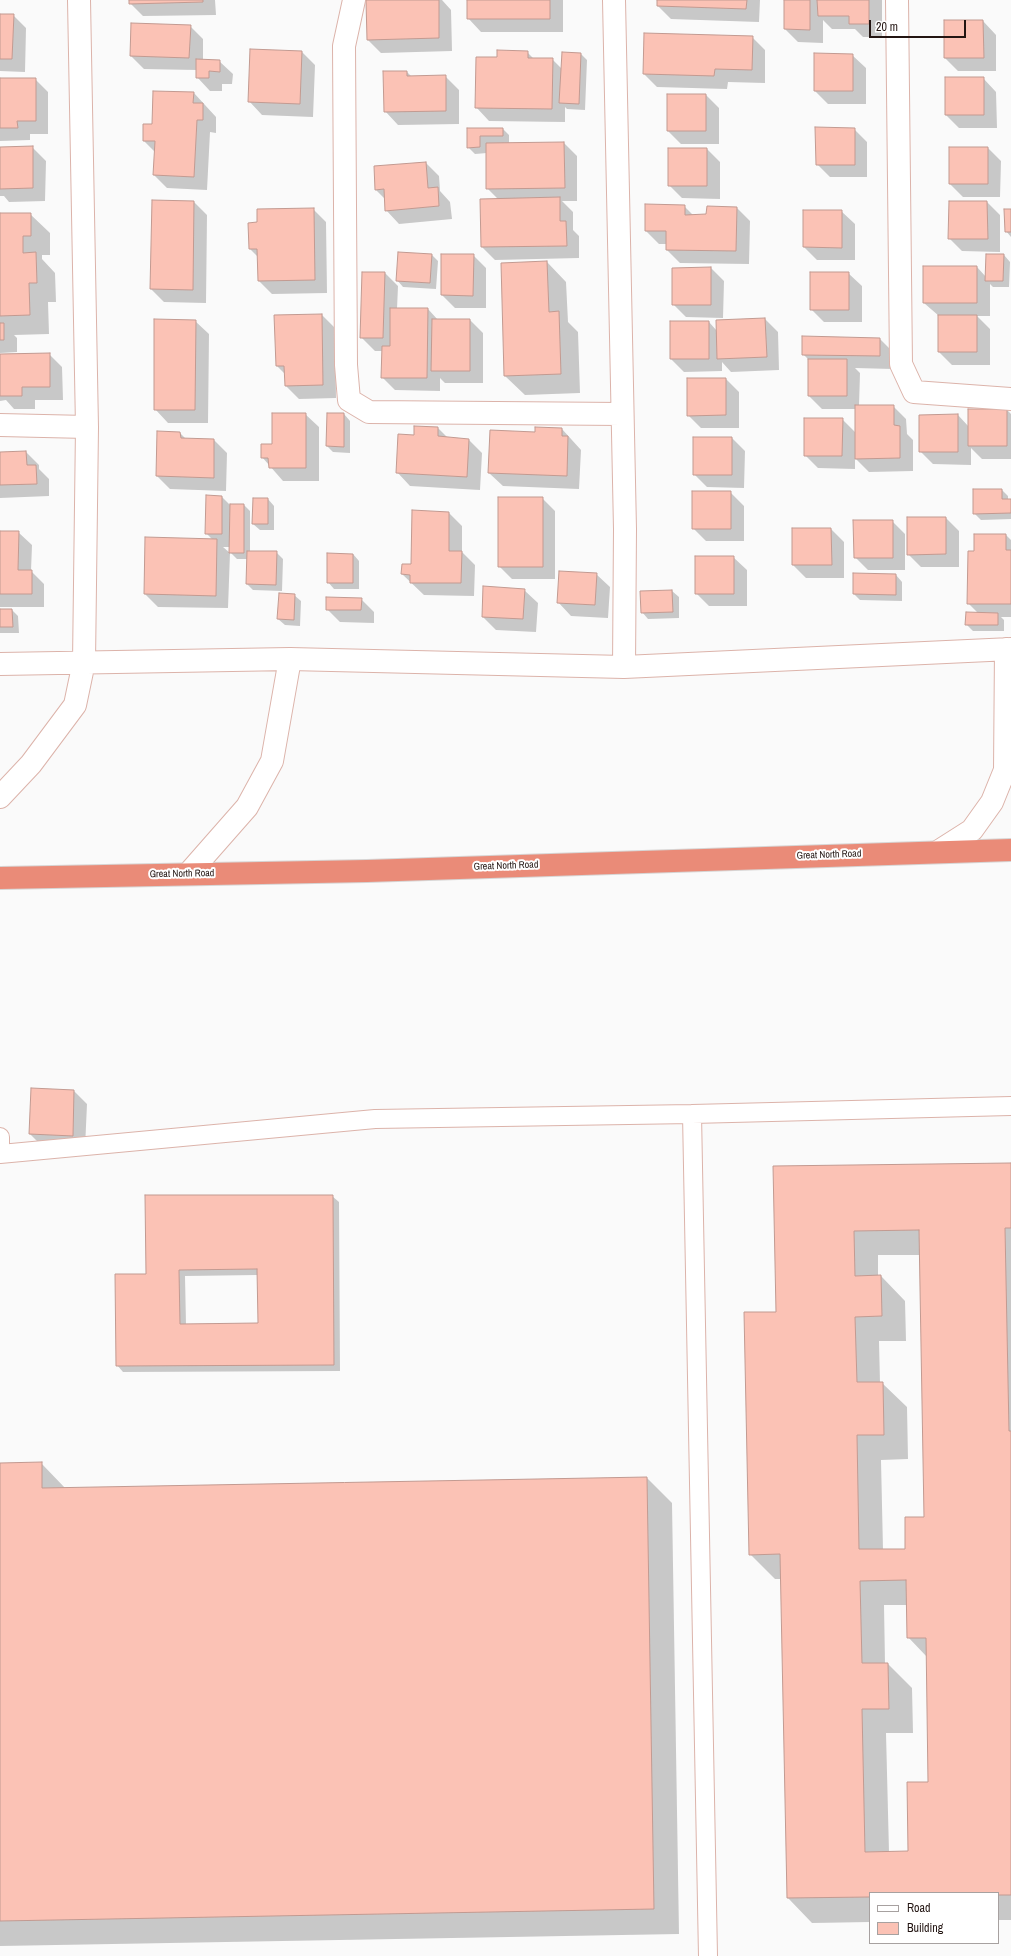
<!DOCTYPE html>
<html>
<head>
<meta charset="utf-8">
<style>
  body { margin:0 }
  #map { position:relative; width:1011px; height:1956px; overflow:hidden; background:#fafafa; font-family:"Archivo Narrow",sans-serif }
  canvas { display:block }
  .legend { position:absolute; left:869px; top:1892px; width:130px; height:52px; box-sizing:border-box; background:#fff; border:1px solid #a7a1a0; margin:0; padding:5px 7px; list-style:none; font-size:12px; color:#231512 }
  .legend li { display:flex; align-items:center; gap:8px; height:20px }
  .legend b { width:20px; border:1px solid #a7a1a0 }
  .scale { position:absolute; left:869px; top:20px; width:97px; height:18px; box-sizing:border-box; border:2px solid #231512; border-top:0; padding-left:5px; font-size:12px; line-height:14px; white-space:nowrap; color:#231512; -webkit-text-stroke:3px #fff; paint-order:stroke }
</style>
</head>
<body>
<div id="map">
<canvas width="1011" height="1956"></canvas>
<ul class="legend">
<li><b style="height:5px;background:#fff"></b>Road</li>
<li><b style="height:11px;background:#fbc2b5"></b>Building</li>
</ul>
<div class="scale">20 m</div>
</div>
<script>
const ctx = document.querySelector('canvas').getContext('2d');
ctx.lineJoin = 'round';
function fill(path, color) { ctx.fillStyle = color; ctx.fill(path, 'evenodd'); }
const shape = rows => new Path2D(rows.map(r => 'M' + r).join(''));
function trace(path, color, width, dash) { ctx.strokeStyle = color; ctx.lineWidth = width; ctx.lineCap = dash ? 'butt' : 'round'; ctx.setLineDash(dash || []); ctx.stroke(path); }
function drawText(font, color, halo, rows, align = 'center') {
  ctx.font = font + ' "Archivo Narrow",sans-serif'; ctx.lineWidth = 4; ctx.setLineDash([]); ctx.textBaseline = 'middle'; ctx.strokeStyle = halo; ctx.fillStyle = color; for (const [text, x, y, turn = 0] of rows) {
    ctx.save(); ctx.translate(x, y); ctx.rotate((+turn || 0) * Math.PI / 180); ctx.textAlign = isNaN(turn) ? turn : align; if (halo) ctx.strokeText(text, 0, 0); ctx.fillText(text, 0, 0); ctx.restore();
  }
}
fill(shape([
  [130,0,215,0,216,15,143,16,130,3],
  [367,0,442,0,451,10,452,51,381,53,368,40],
  [468,0,563,0,563,32,481,32,468,18],
  [658,0,760,0,759,22,671,19,658,6],
  [785,0,882,0,882,37,863,37,855,29,832,29,823,20,823,43,798,42,785,29],
  [0,15,13,15,26,28,25,72,0,71],
  [945,21,983,21,996,35,996,71,958,71,945,58],
  [190,26,203,39,203,60,219,61,233,74,232,84,222,84,222,91,210,91,197,77,197,70,144,69,131,56],
  [752,37,765,50,765,83,728,82,727,89,657,87,644,74],
  [302,52,315,65,313,117,262,115,249,101],
  [527,52,534,59,552,59,562,69,581,54,587,60,585,110,567,109,565,107,565,122,489,121,476,107,498,58],
  [852,55,866,68,866,104,828,104,815,91],
  [407,72,412,77,445,76,459,90,459,124,398,125,385,111],
  [983,78,996,92,997,128,959,128,946,115],
  [0,79,35,79,48,92,48,134,30,134,30,140,0,141],
  [194,93,216,117,216,133,210,132,207,190,167,188,154,175,155,152,144,141,153,126],
  [706,95,719,108,719,144,681,144,668,131],
  [468,129,503,129,509,135,509,144,564,143,577,156,577,201,562,201,573,212,573,230,579,236,579,258,495,260,482,247,481,200,499,200,487,188,487,153,475,154,468,147],
  [854,129,867,142,867,177,830,177,817,164],
  [32,147,46,161,45,201,9,202,4,196,0,196,0,148],
  [988,148,1001,161,1000,197,963,197,950,184],
  [707,149,720,162,720,199,682,198,669,185],
  [426,163,439,176,440,191,450,202,452,219,399,224,386,210,385,199,376,190],
  [153,201,194,202,207,215,206,303,164,302,151,289],
  [950,202,987,202,1000,215,1000,252,962,251,949,238],
  [684,206,694,216,707,215,737,208,750,221,749,264,680,263,667,250,667,244,659,244,646,231],
  [313,209,326,222,327,293,272,294,259,281,258,257,250,249,258,223],
  [1011,210,1011,237,1006,231],
  [841,211,855,224,855,260,817,260,804,247],
  [0,214,30,214,50,233,50,255,42,255,42,259,55,273,56,302,48,302,49,334,14,335,17,338,17,352,0,353],
  [432,255,438,261,436,289,403,287,397,280],
  [473,255,486,268,486,308,455,308,442,295],
  [1004,255,1010,262,1009,287,993,287,990,284,990,316,977,316,990,329,990,365,952,365,939,352,939,316,924,303,924,267,977,267,986,277],
  [547,262,566,282,568,322,578,332,580,393,525,395,505,376],
  [711,268,724,281,723,318,686,317,673,304],
  [363,273,385,273,398,286,397,309,428,309,438,320,470,320,483,333,483,383,445,383,440,378,440,391,395,390,382,377,383,351,375,351,361,337],
  [848,273,862,286,862,322,824,322,811,309],
  [322,315,335,328,336,398,299,399,286,386,286,375,277,366],
  [765,319,778,332,779,370,731,372,722,362,722,371,684,372,671,359,709,322,717,331],
  [195,321,209,334,208,423,168,423,155,409],
  [880,339,893,352,893,369,855,368,860,373,859,406,893,406,906,419,907,434,913,440,913,471,869,472,855,458,855,469,818,468,805,455,842,419,856,433,856,409,822,409,809,396,809,360,803,354],
  [49,354,62,367,63,400,35,400,35,409,14,409,6,400,0,401,0,355],
  [726,379,739,392,739,428,701,428,688,415],
  [1007,410,1011,414,1011,459,982,459,971,448,971,465,933,464,920,451,958,415,969,427],
  [305,414,319,427,319,481,283,481,262,457],
  [344,414,350,421,350,453,333,452,327,446],
  [415,427,438,428,448,438,469,440,482,453,480,490,410,486,397,472,415,436],
  [536,428,562,429,581,450,579,489,503,486,489,473,536,433],
  [180,433,186,439,214,440,227,453,226,491,170,489,157,476],
  [732,438,745,451,744,488,707,487,694,474],
  [26,452,39,465,39,469,49,479,49,496,0,498,0,453],
  [1002,490,1008,496,1008,500,1011,500,1011,519,981,520,974,513],
  [730,492,744,506,744,541,706,541,693,528],
  [222,497,230,505,244,505,250,511,250,552,276,552,283,559,282,591,253,590,247,584,248,559,237,559,230,552,230,547,223,547,230,553,228,608,158,607,145,594,213,540,206,533],
  [542,498,555,511,555,579,512,579,499,566],
  [268,499,274,506,274,530,260,530,253,524],
  [449,513,462,526,462,552,475,565,474,596,424,595,402,574,412,565],
  [946,518,959,531,959,567,921,567,908,554],
  [892,521,905,534,905,570,868,570,855,557],
  [793,529,831,529,844,542,844,578,806,578,793,565],
  [0,532,18,532,32,545,31,571,44,584,44,607,0,607],
  [1006,535,1011,540,1011,617,1001,617,1004,620,1004,631,973,631,966,624,978,613,968,603],
  [353,554,359,561,359,589,334,589,328,582],
  [733,557,747,570,747,606,709,606,696,593],
  [596,574,610,587,608,618,571,616,558,602],
  [896,575,902,582,902,601,860,600,854,594],
  [484,587,524,590,538,603,536,632,496,630,483,617],
  [672,591,679,597,679,618,648,619,642,612,641,592],
  [294,595,301,601,300,626,285,625,278,619],
  [361,599,374,612,374,623,340,622,327,609],
  [0,610,12,610,18,616,19,633,0,633],
  [74,1091,87,1104,85,1148,43,1147,30,1134],
  [1011,1164,1011,1920,998,1920,998,1893,870,1893,870,1922,812,1923,788,1898,782,1579,775,1579,750,1554,777,1312,774,1167],
  [878,1255,920,1255,925,1518,906,1550,883,1550,881,1460,908,1459,907,1407,882,1383,880,1383,879,1341,906,1341,905,1301,881,1276,878,1276],
  [884,1605,907,1605,908,1637,927,1657,930,1783,909,1852,889,1852,886,1733,913,1733,912,1688,888,1664,885,1664],
  [332,1196,339,1202,340,1371,123,1372,117,1365,147,1275],
  [258,1275,259,1324,186,1325,185,1276],
  [41,1463,66,1489,647,1478,672,1503,679,1934,0,1946,0,1464]
]), '#0003');
const building = shape([
  [129,0,203,0,203,2,129,4,129,0],
  [366,0,439,0,439,38,367,40,366,0],
  [467,0,550,0,550,19,467,19,467,0],
  [657,0,747,0,746,9,657,6,657,0],
  [784,0,810,0,810,30,784,29,784,0],
  [817,0,869,0,869,24,849,24,849,16,818,16,817,0],
  [0,14,14,14,12,59,0,59,0,14],
  [944,20,983,20,984,58,944,58,944,20],
  [131,23,191,25,189,58,130,56,131,23],
  [644,33,753,36,752,70,715,69,714,76,643,74,644,33],
  [250,49,302,51,300,104,248,102,250,49],
  [497,50,528,51,528,58,553,58,552,109,475,108,476,57,497,57,497,50],
  [562,52,581,53,579,104,559,103,562,52],
  [814,53,853,54,853,91,814,91,814,53],
  [196,59,220,60,220,72,209,71,209,78,196,78,196,59],
  [383,71,407,71,407,76,446,75,446,111,384,112,383,71],
  [945,77,984,77,984,115,945,115,945,77],
  [0,78,36,78,36,121,17,121,18,128,0,128,0,78],
  [153,91,194,92,193,103,203,103,203,120,197,120,194,177,153,175,155,141,143,141,143,124,152,124,153,91],
  [667,94,706,94,706,131,667,131,667,94],
  [815,127,855,128,855,165,816,165,815,127],
  [467,128,503,128,503,136,480,136,480,147,467,148,467,128],
  [564,142,565,188,486,189,486,143,564,142],
  [33,146,33,188,0,189,0,147,33,146],
  [949,147,988,147,988,184,949,184,949,147],
  [668,148,707,148,707,186,668,186,668,148],
  [426,162,428,188,438,187,439,206,385,211,384,189,375,190,374,166,426,162],
  [560,197,560,221,566,221,567,246,481,247,480,199,560,197],
  [152,200,194,201,193,290,150,289,152,200],
  [949,201,987,201,988,239,948,239,949,201],
  [645,204,685,205,685,215,706,214,707,206,737,207,736,251,666,250,666,231,645,231,645,204],
  [314,208,315,280,258,281,257,249,249,249,248,223,257,222,257,209,314,208],
  [1004,209,1011,209,1011,232,1005,232,1004,209],
  [803,210,842,210,842,248,803,247,803,210],
  [0,213,31,213,31,236,23,236,23,253,36,252,37,283,29,283,30,315,0,316,0,213],
  [398,252,432,254,430,283,396,281,398,252],
  [441,254,474,254,473,296,441,295,441,254],
  [986,254,1004,254,1003,281,985,281,986,254],
  [547,261,549,312,559,311,561,374,504,376,501,263,547,261],
  [923,266,977,266,977,303,923,303,923,266],
  [711,267,711,305,672,305,672,268,711,267],
  [362,272,385,272,383,338,360,338,362,272],
  [810,272,849,272,849,310,810,310,810,272],
  [390,308,428,308,427,378,381,378,382,346,390,346,390,308],
  [322,314,323,385,285,386,284,366,276,366,274,315,322,314],
  [938,315,977,315,977,352,938,352,938,315],
  [765,318,767,357,717,359,716,320,765,318],
  [154,319,196,320,195,410,154,410,154,319],
  [432,319,470,319,470,371,431,371,432,319],
  [670,321,709,321,709,359,670,359,670,321],
  [0,323,4,323,4,340,0,340,0,323],
  [802,336,880,338,880,356,802,355,802,336],
  [50,353,50,387,22,387,22,396,0,396,0,354,50,353],
  [808,359,847,359,847,396,808,396,808,359],
  [687,378,726,378,726,415,687,416,687,378],
  [855,405,894,405,894,425,900,426,900,458,855,459,855,405],
  [968,409,1007,409,1007,446,968,446,968,409],
  [272,413,306,413,306,468,269,468,268,458,261,458,261,444,272,444,272,413],
  [327,413,344,413,344,447,326,446,327,413],
  [958,414,958,452,919,452,919,415,958,414],
  [804,418,843,418,842,456,804,456,804,418],
  [414,426,438,427,438,436,469,439,467,477,396,473,398,434,414,435,414,426],
  [535,427,562,428,562,436,568,436,567,476,488,473,490,430,535,432,535,427],
  [157,431,180,432,181,438,214,439,214,478,156,476,157,431],
  [693,437,732,437,732,475,693,475,693,437],
  [26,451,27,465,36,465,37,484,0,485,0,452,26,451],
  [973,489,1002,489,1002,499,1011,499,1011,513,973,514,973,489],
  [692,491,731,491,731,529,692,529,692,491],
  [206,495,222,496,222,534,205,534,206,495],
  [498,497,543,497,543,567,498,567,498,497],
  [253,498,268,498,268,524,252,524,253,498],
  [230,504,244,504,244,553,229,553,230,504],
  [412,510,449,512,449,551,462,551,461,583,410,583,410,575,401,574,402,564,411,564,412,510],
  [907,517,946,517,946,554,907,555,907,517],
  [853,520,893,520,893,558,854,558,853,520],
  [792,528,831,528,832,565,792,565,792,528],
  [0,531,19,531,18,570,32,570,32,594,0,594,0,531],
  [974,534,1006,534,1006,550,1011,550,1011,604,967,604,968,551,974,551,974,534],
  [145,537,217,539,216,596,144,594,145,537],
  [247,551,277,551,276,585,246,584,247,551],
  [327,553,353,554,353,583,327,583,327,553],
  [695,556,734,556,734,594,695,594,695,556],
  [559,571,597,573,595,605,557,603,559,571],
  [853,573,896,574,896,595,853,594,853,573],
  [483,586,525,589,523,619,482,617,483,586],
  [672,590,673,612,641,613,640,591,672,590],
  [279,593,295,594,294,620,277,619,279,593],
  [326,597,362,598,361,610,326,610,326,597],
  [0,609,12,609,13,627,0,627,0,609],
  [966,612,998,613,998,625,965,625,966,612],
  [31,1088,74,1090,73,1136,29,1134,31,1088],
  [1011,1163,1011,1228,1005,1228,1009,1431,1011,1431,1011,1895,998,1895,998,1893,870,1893,870,1897,787,1898,780,1554,749,1555,744,1312,776,1312,773,1166,1011,1163],
  [919,1230,924,1517,905,1517,905,1549,859,1549,857,1435,884,1435,883,1382,857,1382,855,1317,882,1316,881,1275,855,1276,854,1231,919,1230],
  [906,1580,907,1638,926,1638,928,1782,907,1782,908,1851,865,1852,862,1709,889,1709,888,1663,862,1663,860,1581,906,1580],
  [145,1195,333,1195,334,1365,116,1366,115,1274,146,1274,145,1195],
  [257,1269,258,1323,180,1324,179,1270,257,1269],
  [42,1462,42,1488,647,1477,654,1909,0,1921,0,1463,42,1462]
]);
fill(building, '#fbc2b5');
trace(building, '#c29a91', 1);
const service = shape([
  [692,1114,708,1956],
  [0,1137,0,1154],
  [0,1154,375,1119,692,1114,1011,1106]
]);
const minor = shape([
  [354,0,344,46,346,365,349,400,369,412,622,414],
  [614,0,625,529,624,667],
  [897,0,901,364,914,392,1011,399],
  [0,425,87,427],
  [0,664,290,659,624,667,1011,649],
  [0,797,31,764,75,705,84,662,87,427,79,0],
  [939,851,972,830,992,802,1005,770,1006,649],
  [189,873,247,807,272,761,290,659]
]);
const trunk = shape([
  [0,878,367,871,1011,850]
]);
trace(service, '#dcb3aa', 20);
trace(minor, '#dcb3aa', 24);
trace(trunk, '#d7d5d4', 24);
trace(service, '#fff', 18);
trace(minor, '#fff', 22);
trace(trunk, '#ea8b78', 22);
drawText('10px', '#231512', '#fff', [
  ["Great North Road",829,855,-2],
  ["Great North Road",506,866,-2],
  ["Great North Road",182,874,-1]
]);
</script>
</body>
</html>
